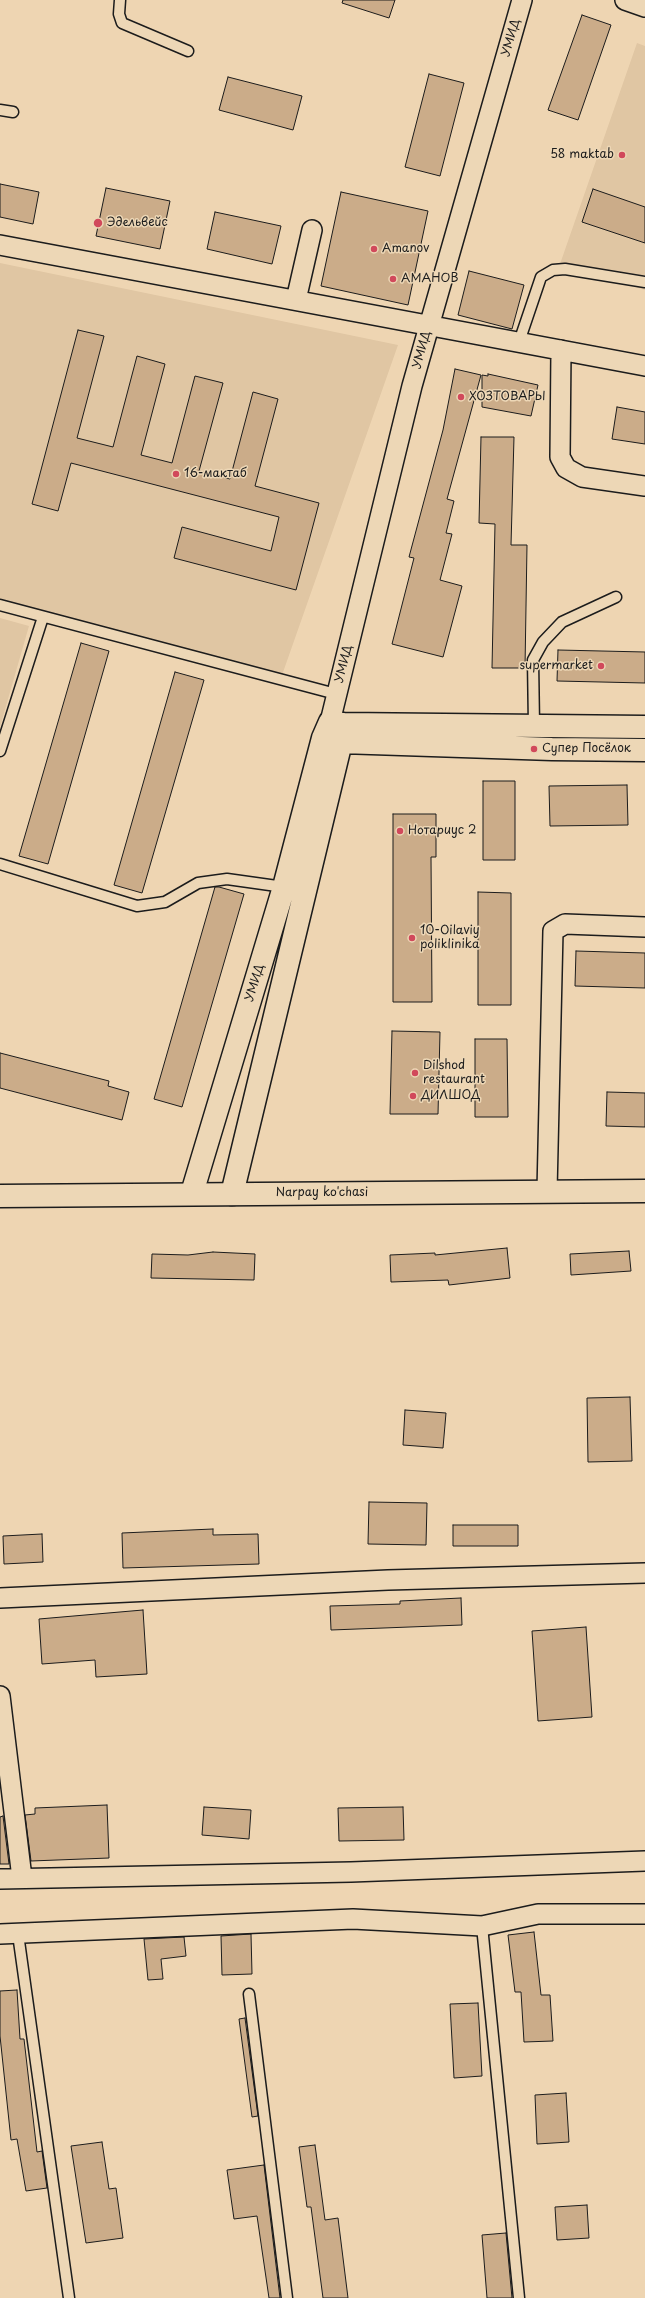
<!DOCTYPE html>
<html>
<head>
<meta charset="utf-8">
<style>
  body { margin:0 }
  canvas { display:block; background:#eed5b2 }
</style>
</head>
<body>
<canvas width="645" height="2298"></canvas>
<script>
const ctx = document.querySelector('canvas').getContext('2d');
ctx.lineJoin = 'round';
function fill(path, color) { ctx.fillStyle = color; ctx.fill(path, 'evenodd'); }
const shape = rows => new Path2D(rows.map(r => 'M' + r).join(''));
function trace(path, color, width, dash) { ctx.strokeStyle = color; ctx.lineWidth = width; ctx.lineCap = dash ? 'butt' : 'round'; ctx.setLineDash(dash || []); ctx.stroke(path); }
function drawText(font, color, halo, rows, align = 'center') {
  ctx.font = font + ' "Playpen Sans",sans-serif'; ctx.lineWidth = 3; ctx.setLineDash([]); ctx.textBaseline = 'middle'; ctx.strokeStyle = halo; ctx.fillStyle = color; for (const [text, x, y, turn = 0] of rows) {
    ctx.save(); ctx.translate(x, y); ctx.rotate((+turn || 0) * Math.PI / 180); ctx.textAlign = isNaN(turn) ? turn : align; if (halo) ctx.strokeText(text, 0, 0); ctx.fillText(text, 0, 0); ctx.restore();
  }
}
fill(shape([
  [637,43,645,46,645,290,560,264],
  [0,263,398,345,281,678,0,603],
  [0,618,29,626,0,727]
]), '#e0c6a3');
const building = shape([
  [343,0,395,0,389,18,342,3,343,0],
  [582,15,611,25,578,120,548,110,582,15],
  [429,74,464,83,440,176,405,167,429,74],
  [228,77,302,96,293,130,219,110,228,77],
  [0,184,39,192,33,224,0,217,0,184],
  [106,188,170,201,160,249,96,236,106,188],
  [593,189,645,207,645,243,582,222,593,189],
  [341,192,428,211,408,305,321,286,341,192],
  [215,212,281,226,272,264,207,249,215,212],
  [469,271,524,285,512,329,458,315,469,271],
  [78,330,104,336,77,438,113,447,137,356,165,364,141,455,172,463,195,376,223,383,199,471,230,479,253,392,278,399,255,486,319,503,296,590,174,558,182,527,271,551,279,517,71,463,58,511,32,504,78,330],
  [455,369,481,375,447,499,454,501,446,533,452,534,440,580,462,586,443,657,392,644,414,558,409,557,443,430,455,369],
  [488,374,538,385,531,416,482,407,482,375,488,376,488,374],
  [617,407,645,412,645,444,612,439,617,407],
  [481,437,514,437,511,545,527,545,525,668,492,668,495,524,479,523,481,437],
  [81,643,109,651,48,864,19,856,81,643],
  [558,650,645,652,645,683,557,681,558,650],
  [175,672,204,680,142,893,114,885,175,672],
  [483,781,515,781,515,860,483,860,483,781],
  [627,785,628,825,550,826,549,786,627,785],
  [393,814,436,814,436,857,431,857,432,1002,393,1002,393,814],
  [215,887,219,887,244,894,182,1107,154,1099,215,887],
  [478,892,511,893,511,1005,478,1005,478,892],
  [576,951,645,953,645,988,575,986,576,951],
  [392,1031,440,1032,438,1114,390,1114,392,1031],
  [475,1039,507,1039,508,1117,475,1117,475,1039],
  [0,1053,109,1081,108,1086,129,1092,122,1120,0,1088,0,1053],
  [607,1092,645,1093,645,1127,606,1126,607,1092],
  [507,1248,510,1278,449,1285,448,1280,391,1282,390,1255,435,1253,435,1255,507,1248],
  [629,1251,631,1271,571,1275,570,1254,629,1251],
  [213,1252,255,1254,254,1280,151,1278,152,1254,188,1255,213,1252],
  [630,1397,632,1461,588,1462,587,1398,630,1397],
  [405,1410,446,1413,443,1448,403,1445,405,1410],
  [369,1502,427,1503,426,1545,368,1544,369,1502],
  [453,1525,518,1525,518,1546,453,1546,453,1525],
  [213,1529,213,1535,258,1534,259,1564,123,1568,122,1533,213,1529],
  [42,1534,43,1562,4,1564,3,1536,42,1534],
  [461,1598,462,1625,331,1630,330,1606,400,1604,400,1601,461,1598],
  [143,1610,147,1674,96,1677,95,1660,42,1664,39,1619,143,1610],
  [586,1627,592,1717,538,1721,532,1631,586,1627],
  [107,1805,109,1858,31,1861,25,1815,35,1814,35,1808,107,1805],
  [204,1807,251,1810,249,1839,202,1835,204,1807],
  [403,1807,404,1840,339,1841,338,1808,403,1807],
  [3,1816,9,1864,0,1864,0,1817,3,1816],
  [534,1932,541,1995,550,1995,553,2041,524,2042,521,1992,515,1992,508,1935,534,1932],
  [251,1934,252,1974,222,1975,221,1936,251,1934],
  [184,1937,186,1956,161,1959,163,1979,148,1980,144,1939,184,1937],
  [17,1990,20,2039,24,2039,37,2152,42,2151,47,2188,26,2191,17,2139,11,2140,0,2036,0,1991,17,1990],
  [478,2003,482,2076,454,2078,450,2004,478,2003],
  [245,2018,258,2116,252,2117,239,2019,245,2018],
  [566,2093,569,2142,537,2144,535,2095,566,2093],
  [102,2142,109,2189,116,2188,123,2238,86,2243,71,2146,102,2142],
  [315,2145,325,2220,338,2218,348,2298,323,2298,311,2207,307,2207,299,2147,315,2145],
  [264,2165,280,2298,269,2298,257,2216,234,2219,227,2170,264,2165],
  [587,2205,589,2238,557,2240,555,2207,587,2205],
  [506,2233,512,2298,487,2298,482,2235,506,2233]
]);
fill(building, '#cbac89');
trace(building, '#1c1c1c', 1);
const service = shape([
  [120,0,119,14,122,23,188,51],
  [0,110,13,112],
  [519,342,541,277,553,270,565,269,645,282],
  [0,605,336,694],
  [534,726,533,660,543,642,562,622,616,597],
  [0,751,43,617],
  [0,864,137,906,165,902,198,883,227,879,284,887],
  [482,1926,519,2298],
  [18,1934,69,2298],
  [249,1994,287,2298]
]);
const minor = shape([
  [625,0,645,7],
  [0,245,645,366],
  [296,300,312,230],
  [561,350,560,457,566,468,582,477,645,486],
  [330,722,412,386,522,0],
  [547,1191,553,931,565,924,645,927],
  [0,1598,388,1580,645,1573],
  [0,1696,22,1878],
  [0,1879,351,1872,645,1861],
  [0,1934,353,1919,482,1926,538,1914,645,1914]
]);
const tertiary = shape([
  [327,739,341,742,552,749,645,750],
  [192,1193,284,887,323,738,330,722,343,724,645,727],
  [232,1194,341,742,343,724]
]);
const secondary = shape([
  [0,1196,645,1191]
]);
trace(service, '#1c1c1c', 13);
trace(minor, '#1c1c1c', 22);
trace(tertiary, '#1c1c1c', 25);
trace(secondary, '#1c1c1c', 25);
trace(service, '#edd7b6', 10);
trace(minor, '#edd7b6', 19);
trace(tertiary, '#edd7b6', 22);
trace(secondary, '#edd7b6', 22);
for (const [x, y, r, color] of [
  [622,155,4,"#d1495b"],
  [98,223,5,"#d1495b"],
  [374,249,4,"#d1495b"],
  [393,279,4,"#d1495b"],
  [461,397,4,"#d1495b"],
  [176,474,4,"#d1495b"],
  [601,666,4,"#d1495b"],
  [534,749,4,"#d1495b"],
  [400,831,4,"#d1495b"],
  [412,938,4,"#d1495b"],
  [415,1073,4,"#d1495b"],
  [413,1096,4,"#d1495b"]
]) { const dot = new Path2D(); dot.arc(x, y, r, 0, 2 * Math.PI); ctx.fillStyle = color; ctx.fill(dot); trace(dot, '#edd7b6', 1.5); }
drawText('12px', '#1c1c1c', '#edd7b6', [
  ["УМИД",511,38,-74],
  ["УМИД",422,350,-75],
  ["УМИД",344,664,-76],
  ["УМИД",255,983,-73],
  ["Narpay ko'chasi",322,1193]
]);
drawText('12px', '#1c1c1c', '#edd7b6', [
  ["58 maktab",614,155,"right"],
  ["Эдельвейс",107,223],
  ["Amanov",382,249],
  ["АМАНОВ",401,279],
  ["ХОЗТОВАРЫ",469,397],
  ["16-мактаб",184,474],
  ["supermarket",593,666,"right"],
  ["Супер Посёлок",542,749],
  ["Нотариус 2",408,831],
  ["10-Oilaviy",420,931],
  ["poliklinika",420,945],
  ["Dilshod",423,1066],
  ["restaurant",423,1080],
  ["ДИЛШОД",421,1096]
], 'left');
</script>
</body>
</html>
